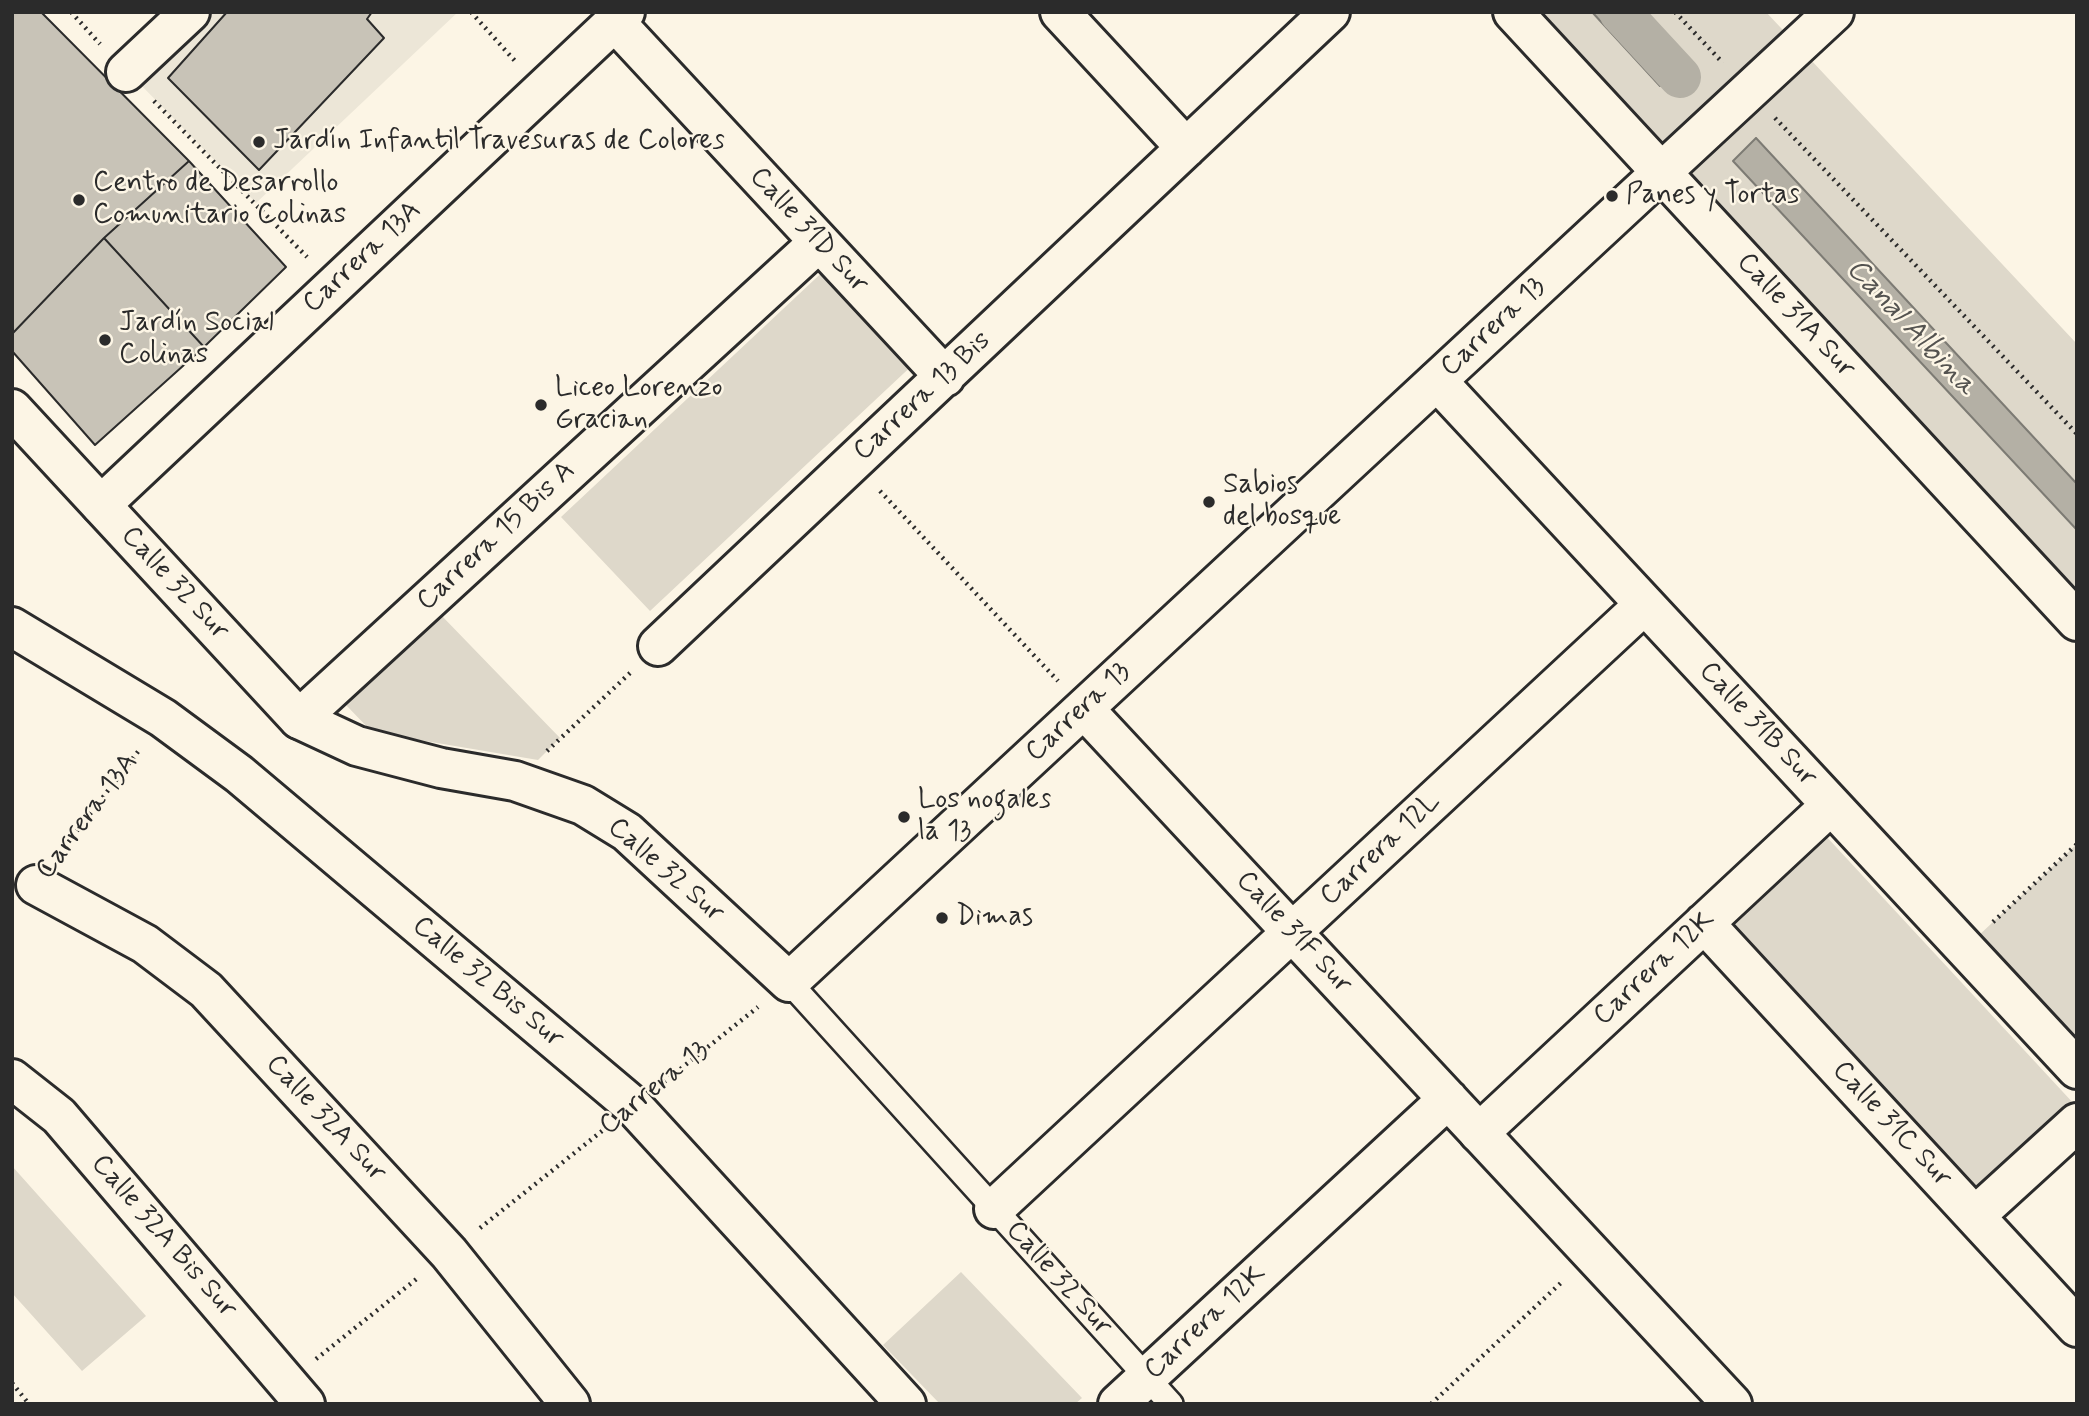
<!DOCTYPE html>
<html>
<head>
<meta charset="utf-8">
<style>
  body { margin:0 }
  #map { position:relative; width:2089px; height:1416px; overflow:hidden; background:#fcf5e5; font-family:Mynerve,sans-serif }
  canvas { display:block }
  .frame { position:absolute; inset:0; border:14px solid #2b2b2b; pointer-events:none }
</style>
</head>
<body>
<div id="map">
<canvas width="2089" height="1416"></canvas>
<div class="frame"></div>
</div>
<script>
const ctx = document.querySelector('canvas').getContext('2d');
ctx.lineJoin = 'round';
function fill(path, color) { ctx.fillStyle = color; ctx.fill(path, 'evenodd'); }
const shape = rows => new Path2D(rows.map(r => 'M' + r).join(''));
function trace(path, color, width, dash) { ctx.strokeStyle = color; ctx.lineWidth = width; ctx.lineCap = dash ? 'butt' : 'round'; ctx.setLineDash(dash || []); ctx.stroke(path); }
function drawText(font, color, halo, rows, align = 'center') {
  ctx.font = font + ' Mynerve,sans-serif'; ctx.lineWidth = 5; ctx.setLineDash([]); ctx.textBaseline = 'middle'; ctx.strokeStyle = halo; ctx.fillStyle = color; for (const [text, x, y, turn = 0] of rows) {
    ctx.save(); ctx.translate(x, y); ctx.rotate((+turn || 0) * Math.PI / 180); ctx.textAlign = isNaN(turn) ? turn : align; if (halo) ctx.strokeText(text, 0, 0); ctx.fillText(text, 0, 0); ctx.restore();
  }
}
fill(shape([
  [210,12,458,12,256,203,137,81]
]), '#ece6d7');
fill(shape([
  [1539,12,1766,12,2077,344,2077,595],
  [830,265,919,359,650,611,561,517],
  [441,615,560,738,538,760,372,732,346,705],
  [1824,834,2075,1105,1979,1192,1728,921],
  [2077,844,2077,1040,1978,936],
  [12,1166,146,1316,82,1371,12,1293],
  [961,1272,1082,1398,1075,1404,940,1404,883,1345]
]), '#ded8ca');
const water = shape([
  [1592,12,1634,12,1683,65,1660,86,1592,12],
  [1756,138,2077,484,2077,530,1733,161,1756,138]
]);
fill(water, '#b4b0a5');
trace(water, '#7d7b74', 2);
trace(shape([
  [1620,12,1680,77]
]), '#b4b0a5', 42);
const building = shape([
  [12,12,41,12,189,161,104,238,12,334,12,12],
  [227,12,372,12,367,19,384,38,259,170,168,78,227,12],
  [189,161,286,267,204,347,104,238,189,161],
  [104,238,204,347,95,445,12,351,12,334,104,238]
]);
fill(building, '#c8c3b7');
trace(building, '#2b2b2b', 2);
const service = shape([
  [789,982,1171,1404]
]);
const minor = shape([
  [1060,12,1186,148],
  [615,22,945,377],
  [126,72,190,12],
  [1437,381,2077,1069],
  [101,505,625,12],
  [658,646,1330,12],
  [299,719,819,242],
  [36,885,145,944,206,990,449,1253,570,1404],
  [1704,923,2077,1327],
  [12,1079,59,1116,305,1404],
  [1479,1133,1831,805],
  [994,1209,1644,605],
  [1975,1216,2077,1123]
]);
const tertiary = shape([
  [1513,12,2077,621],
  [12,409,299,719,357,746,441,768,515,781,583,805,627,832,789,982,1834,12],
  [12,627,163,718,239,774,633,1106,906,1404],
  [1084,709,1732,1404],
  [1118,1404,1448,1099]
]);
trace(service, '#2b2b2b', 28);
trace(minor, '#2b2b2b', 44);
trace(tertiary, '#2b2b2b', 44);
trace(shape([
  [71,12,100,44],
  [471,12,515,61],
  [1675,12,1723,63],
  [154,101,307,257],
  [1775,118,2077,434],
  [880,491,1058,681],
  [547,751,630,673],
  [60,853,140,749],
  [1993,922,2077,844],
  [664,1082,758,1007],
  [480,1228,602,1131],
  [316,1359,419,1277],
  [12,1383,29,1404],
  [1431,1404,1564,1280]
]), '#2b2b2b', 4.5, [2, 5]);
trace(service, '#fcf5e5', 23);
trace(minor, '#fcf5e5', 38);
trace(tertiary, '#fcf5e5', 38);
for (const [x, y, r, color] of [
  [259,142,7,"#2b2b2b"],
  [1612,196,7,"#2b2b2b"],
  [79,200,7,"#2b2b2b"],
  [105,340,7,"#2b2b2b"],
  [541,405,7,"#2b2b2b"],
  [1209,502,7,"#2b2b2b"],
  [904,817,7,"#2b2b2b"],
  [942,918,7,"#2b2b2b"]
]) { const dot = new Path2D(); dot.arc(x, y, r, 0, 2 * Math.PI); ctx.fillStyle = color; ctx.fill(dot); trace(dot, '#fcf5e5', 2.5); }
drawText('28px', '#2b2b2b', '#fcf5e5', [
  ["Jardín Infantil Travesuras de Colores",273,142],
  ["Centro de Desarrollo",93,184],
  ["Comunitario Colinas",93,216],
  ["Panes y Tortas",1626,196],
  ["Jardín Social",119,324],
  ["Colinas",119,356],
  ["Liceo Lorenzo",555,389],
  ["Gracian",555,421],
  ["Sabios",1223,486],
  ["del bosque",1223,518],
  ["Los nogales",918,801],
  ["la 13",918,833],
  ["Dimas",956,918]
], 'left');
drawText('28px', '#2b2b2b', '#fcf5e5', [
  ["Calle 31D Sur",808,231,47],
  ["Carrera 13A",363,258,-43],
  ["Calle 31A Sur",1795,316,47],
  ["Carrera 13",1494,328,-43],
  ["Carrera 13 Bis",923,397,-43],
  ["Carrera 15 Bis A",497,537,-43],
  ["Calle 32 Sur",174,584,47],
  ["Carrera 13",1079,713,-43],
  ["Calle 31B Sur",1757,725,47],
  ["Carrera 13A",88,817,-53],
  ["Carrera 12L",1381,850,-43],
  ["Calle 32 Sur",665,871,41],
  ["Calle 31F Sur",1293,933,47],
  ["Carrera 12K",1655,969,-43],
  ["Calle 32 Bis Sur",487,983,40],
  ["Carrera 13",655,1089,-39],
  ["Calle 32A Sur",325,1119,47],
  ["Calle 31C Sur",1891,1125,47],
  ["Calle 32A Bis Sur",163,1237,49],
  ["Calle 32 Sur",1058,1279,48],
  ["Carrera 12K",1206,1323,-43]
]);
drawText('italic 30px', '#545350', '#fcf5e5', [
  ["Canal Albina",1910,328,47]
]);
</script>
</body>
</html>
